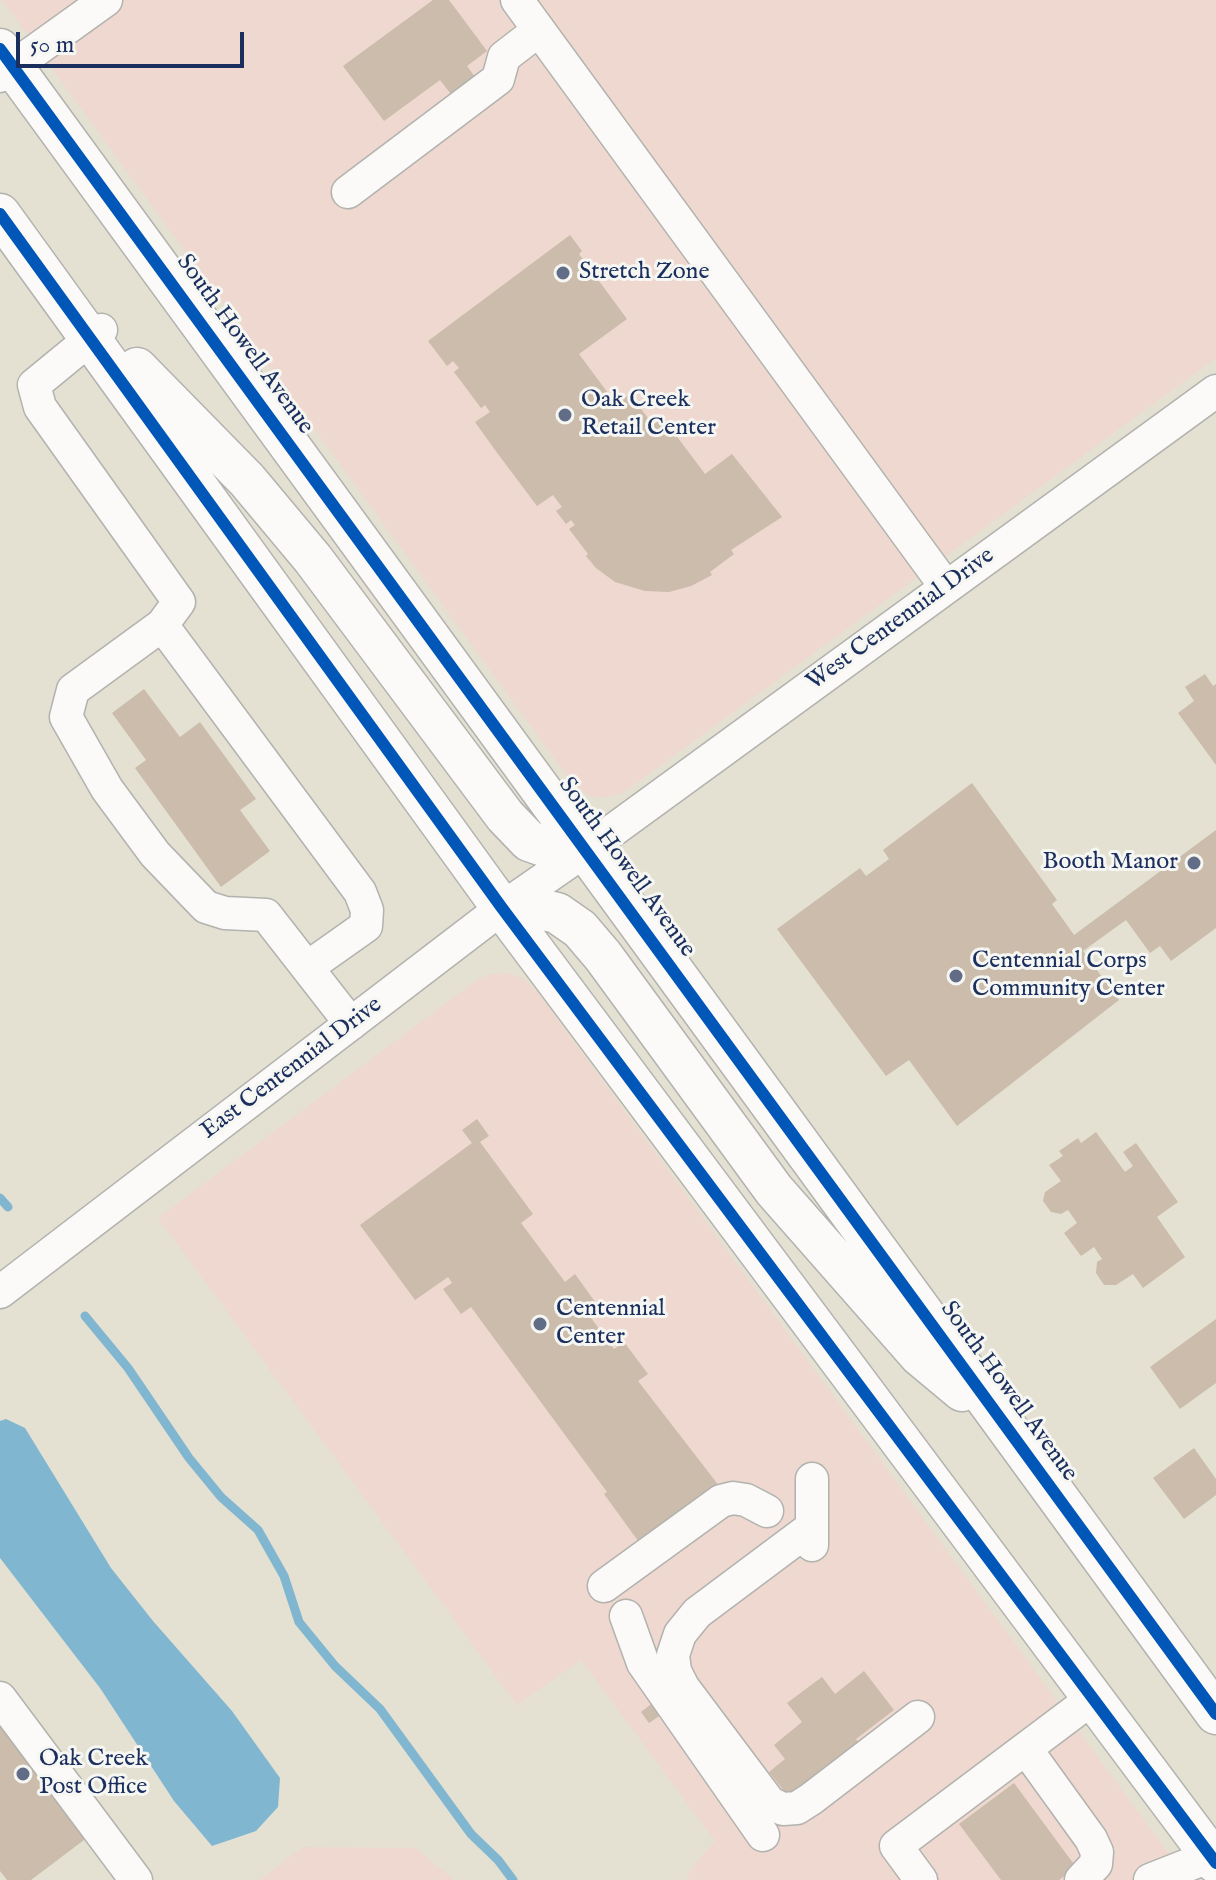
<!DOCTYPE html>
<html>
<head>
<meta charset="utf-8">
<style>
  body { margin:0 }
  #map { position:relative; width:1216px; height:1880px; overflow:hidden; background:#e4e1d3; font-family:"IM FELL English",serif }
  canvas { display:block }
  .scale { position:absolute; left:16px; top:32px; width:228px; height:36px; box-sizing:border-box; border:4px solid #1b2f5e; border-top:0; padding-left:10px; font-size:24px; line-height:28px; white-space:nowrap; color:#1b2f5e; -webkit-text-stroke:6px #f6f6f2; paint-order:stroke }
</style>
</head>
<body>
<div id="map">
<canvas width="1216" height="1880"></canvas>
<div class="scale">50 m</div>
</div>
<script>
const ctx = document.querySelector('canvas').getContext('2d');
ctx.lineJoin = 'round';
function fill(path, color) { ctx.fillStyle = color; ctx.fill(path, 'evenodd'); }
const shape = rows => new Path2D(rows.map(r => 'M' + r).join(''));
function trace(path, color, width, dash) { ctx.strokeStyle = color; ctx.lineWidth = width; ctx.lineCap = dash ? 'butt' : 'round'; ctx.setLineDash(dash || []); ctx.stroke(path); }
function drawText(font, color, halo, rows, align = 'center') {
  ctx.font = font + ' "IM FELL English",serif'; ctx.lineWidth = 6; ctx.setLineDash([]); ctx.textBaseline = 'middle'; ctx.strokeStyle = halo; ctx.fillStyle = color; for (const [text, x, y, turn = 0] of rows) {
    ctx.save(); ctx.translate(x, y); ctx.rotate((+turn || 0) * Math.PI / 180); ctx.textAlign = isNaN(turn) ? turn : align; if (halo) ctx.strokeText(text, 0, 0); ctx.fillText(text, 0, 0); ctx.restore();
  }
}
fill(shape([
  [2,0,1216,0,1216,358,634,785,621,794,602,798,587,795,573,784],
  [503,973,515,975,526,980,539,994,1188,1880,686,1880,695,1863,715,1841,581,1660,517,1705,158,1218,477,980,491,974],
  [303,1847,416,1848,454,1880,260,1880]
]), '#eed8cf');
fill(shape([
  [6,1419,25,1428,111,1568,153,1621,232,1711,280,1778,278,1807,256,1831,212,1846,174,1801,100,1688,0,1558,0,1421]
]), '#81b6d0');
trace(shape([
  [0,1198,8,1207],
  [85,1316,128,1368,189,1458,221,1497,258,1530,284,1576,299,1622,335,1666,380,1709,471,1834,498,1860,513,1880]
]), '#81b6d0', 9);
fill(shape([
  [433,0,449,0,487,51,467,66,494,103,471,120,440,80,384,121,343,66],
  [570,235,582,251,579,254,627,319,579,354,616,404,630,394,653,425,663,418,705,474,732,454,782,517,731,550,734,554,710,572,712,575,691,586,669,592,645,591,615,582,596,568,586,556,588,554,569,529,575,525,571,520,566,524,556,511,562,507,553,495,537,506,495,450,475,422,490,412,485,405,481,408,454,372,459,368,453,361,447,366,428,341],
  [1205,674,1213,686,1216,684,1216,765,1178,713,1194,701,1185,687],
  [144,689,180,737,200,722,256,799,240,810,270,851,221,887,135,768,146,760,112,713],
  [972,783,1057,900,1052,904,1074,935,1216,830,1216,928,1171,961,1160,946,1150,953,1126,920,1083,951,1119,1000,957,1126,909,1060,886,1076,777,929,860,868,866,876,889,859,883,850],
  [477,1119,489,1136,480,1142,533,1214,521,1223,565,1282,575,1274,598,1306,588,1314,614,1349,624,1342,648,1374,638,1381,723,1491,644,1549,604,1494,607,1492,471,1307,461,1314,443,1289,452,1283,448,1277,415,1300,360,1225,472,1143,462,1130],
  [1096,1132,1125,1172,1133,1166,1123,1152,1136,1143,1178,1202,1157,1217,1185,1257,1143,1288,1133,1274,1116,1285,1104,1285,1096,1273,1097,1262,1102,1259,1094,1247,1081,1256,1064,1233,1077,1223,1068,1210,1061,1214,1051,1212,1043,1201,1045,1192,1061,1181,1049,1165,1063,1156,1059,1151,1078,1138,1081,1143],
  [1216,1319,1216,1383,1180,1409,1150,1367],
  [1194,1448,1216,1479,1216,1495,1184,1519,1153,1478],
  [864,1671,894,1710,856,1739,862,1747,834,1768,830,1763,788,1796,769,1772,785,1759,774,1745,802,1722,787,1703,822,1677,835,1694],
  [659,1698,668,1710,649,1723,641,1712],
  [0,1714,92,1834,31,1880,7,1880,0,1871],
  [1014,1783,1076,1867,1059,1880,1001,1880,959,1824]
]), '#cbbcac');
const minor = shape([
  [517,0,946,587],
  [0,76,106,0],
  [348,192,498,79,504,57,539,30],
  [101,330,34,385,40,407,179,602,162,625],
  [308,967,366,926,367,910,360,892,162,625,73,690,66,717,107,789,155,854,206,907,225,913,266,915,351,1024],
  [0,1292,502,908,586,850,1216,391],
  [812,1479,812,1545],
  [812,1527,697,1613,680,1634,673,1655,675,1671,683,1687,770,1803,783,1809,797,1808,811,1799,918,1717],
  [604,1586,721,1501,733,1498,746,1500,767,1511],
  [626,1616,643,1663,763,1835],
  [0,1698,136,1880],
  [1026,1749,1091,1839,1097,1852,1096,1864,1081,1880],
  [921,1880,896,1846,1093,1698],
  [1150,1880,1216,1854]
]);
const major = shape([
  [0,49,1216,1714],
  [0,214,502,908,1216,1863],
  [137,368,247,480,313,559,505,816,529,841,555,850,586,850],
  [502,908,530,907,557,913,580,929,603,956,774,1190,920,1356,962,1391]
]);
trace(minor, '#b2b2ae', 35);
trace(major, '#b2b2ae', 43);
trace(minor, '#fbfaf8', 32);
trace(major, '#fbfaf8', 40);
trace(shape([
  [0,49,1216,1714],
  [0,214,502,908,1216,1863]
]), '#0057b8', 12);
for (const [x, y, r, color] of [
  [563,273,8,"#616d87"],
  [565,415,8,"#616d87"],
  [1194,863,8,"#616d87"],
  [956,976,8,"#616d87"],
  [540,1324,8,"#616d87"],
  [23,1774,8,"#616d87"]
]) { const dot = new Path2D(); dot.arc(x, y, r, 0, 2 * Math.PI); ctx.fillStyle = color; ctx.fill(dot); trace(dot, '#f6f6f2', 3); }
drawText('24px', '#1b2f5e', '#f6f6f2', [
  ["Stretch Zone",579,273],
  ["Oak Creek",581,401],
  ["Retail Center",581,429],
  ["Booth Manor",1178,863,"right"],
  ["Centennial Corps",972,962],
  ["Community Center",972,990],
  ["Centennial",556,1310],
  ["Center",556,1338],
  ["Oak Creek",39,1760],
  ["Post Office",39,1788]
], 'left');
drawText('24px', '#1b2f5e', '#f6f6f2', [
  ["South Howell Avenue",244,345,54],
  ["West Centennial Drive",901,620,-36],
  ["South Howell Avenue",626,868,54],
  ["East Centennial Drive",292,1069,-37],
  ["South Howell Avenue",1008,1392,54]
]);
</script>
</body>
</html>
